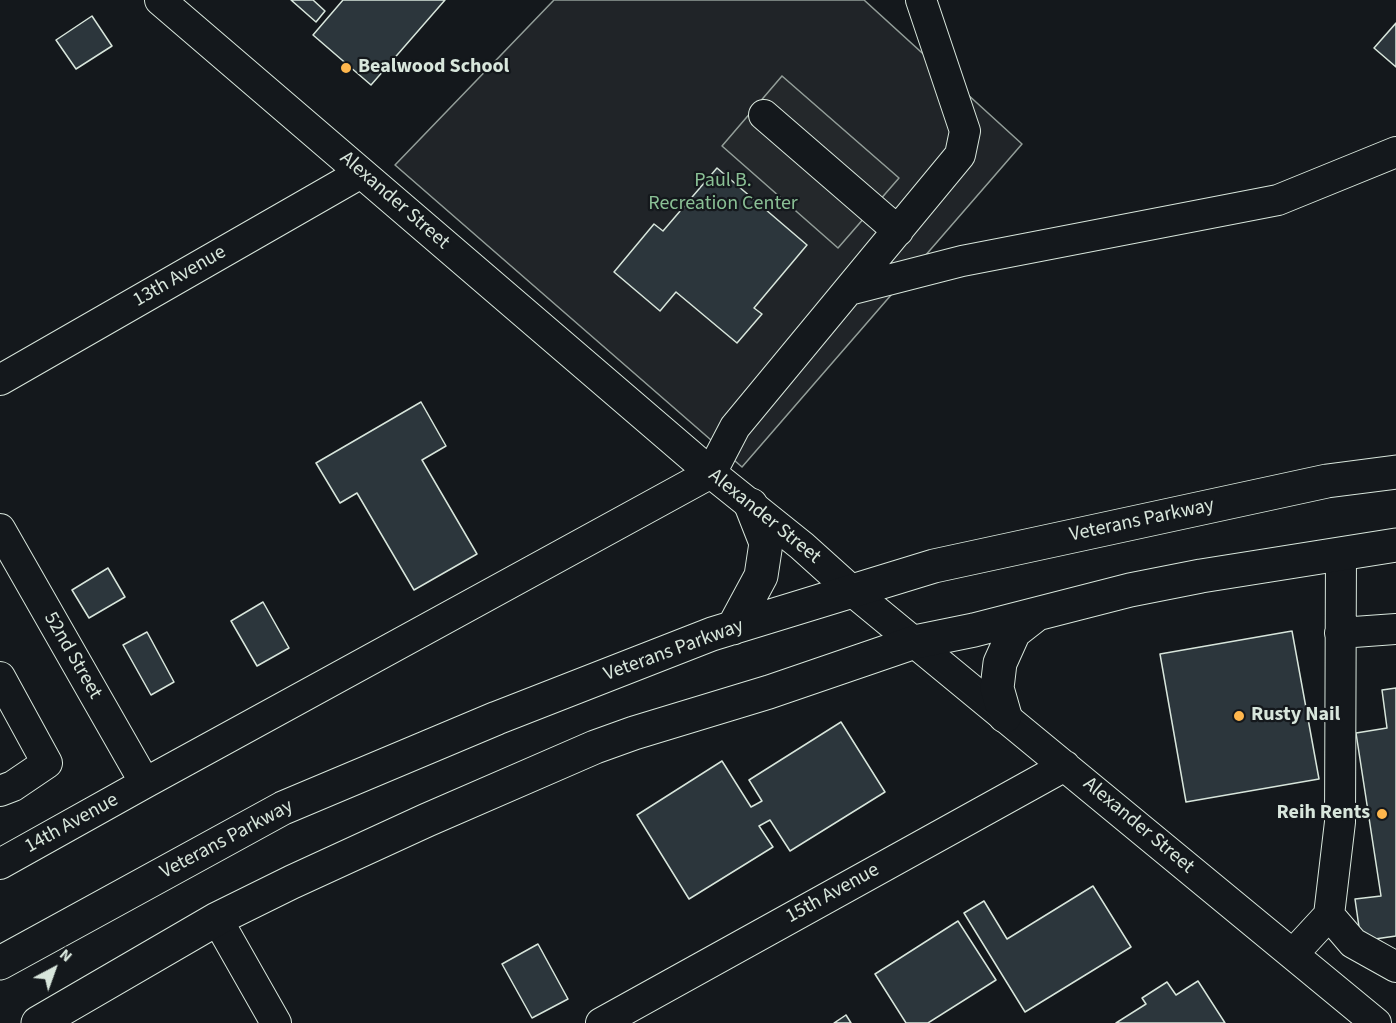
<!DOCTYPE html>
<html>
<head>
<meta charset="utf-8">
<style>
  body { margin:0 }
  #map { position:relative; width:1396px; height:1023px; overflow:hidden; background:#14181c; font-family:"Source Sans 3",sans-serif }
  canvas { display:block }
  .north { position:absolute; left:24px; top:939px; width:60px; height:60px; -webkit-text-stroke:4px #14181c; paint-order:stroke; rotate:41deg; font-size:16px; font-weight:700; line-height:24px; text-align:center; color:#d8e6dc }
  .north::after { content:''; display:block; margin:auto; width:21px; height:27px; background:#d8e6dc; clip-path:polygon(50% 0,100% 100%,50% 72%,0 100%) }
</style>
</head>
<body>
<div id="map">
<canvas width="1396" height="1023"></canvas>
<div class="north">N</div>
</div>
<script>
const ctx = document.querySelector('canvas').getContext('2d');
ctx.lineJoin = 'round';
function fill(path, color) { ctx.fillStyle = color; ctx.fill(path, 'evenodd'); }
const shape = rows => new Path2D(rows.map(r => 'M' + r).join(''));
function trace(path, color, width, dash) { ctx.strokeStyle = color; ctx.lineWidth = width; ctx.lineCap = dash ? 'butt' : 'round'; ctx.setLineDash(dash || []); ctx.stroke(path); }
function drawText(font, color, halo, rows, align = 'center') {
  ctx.font = font + ' "Source Sans 3",sans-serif'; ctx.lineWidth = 4.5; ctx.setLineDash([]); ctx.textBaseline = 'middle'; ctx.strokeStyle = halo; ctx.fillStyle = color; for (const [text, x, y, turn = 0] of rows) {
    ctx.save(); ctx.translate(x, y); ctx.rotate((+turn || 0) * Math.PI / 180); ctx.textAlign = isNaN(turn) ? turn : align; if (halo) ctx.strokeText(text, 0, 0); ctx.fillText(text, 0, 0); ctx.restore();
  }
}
const green = shape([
  [554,0,864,0,1022,144,742,467,395,165,554,0]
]);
fill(green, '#202428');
trace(green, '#939e99', 1.5);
const parking = shape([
  [782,76,899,178,838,248,722,146,782,76]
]);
fill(parking, '#24282b');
trace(parking, '#939e99', 1.5);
const building = shape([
  [291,0,313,0,325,11,316,22,291,0],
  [343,0,445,0,371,85,313,35,343,0],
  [92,16,112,46,76,69,56,40,92,16],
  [1396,23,1396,67,1374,48,1396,23],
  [717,168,807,245,754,308,762,314,737,343,676,292,660,311,614,272,654,224,663,231,717,168],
  [421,402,446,446,422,460,477,554,414,590,357,493,340,503,316,463,421,402],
  [108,568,125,597,89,618,72,590,108,568],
  [263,602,289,648,257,666,231,621,263,602],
  [1292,631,1319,779,1186,802,1160,654,1292,631],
  [147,632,174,682,151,695,123,645,147,632],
  [1396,688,1396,936,1361,941,1355,899,1381,896,1356,733,1387,728,1382,690,1396,688],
  [841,722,885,792,790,851,770,820,759,826,773,847,689,899,637,815,722,761,751,807,762,801,749,780,841,722],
  [1093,886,1131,947,1025,1012,964,913,984,901,1007,939,1093,886],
  [958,921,996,980,928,1023,906,1023,875,974,958,921],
  [538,944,568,999,532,1018,502,964,538,944],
  [1198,981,1225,1023,1116,1023,1146,1004,1142,998,1167,982,1176,995,1198,981],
  [846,1015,851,1023,834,1023,846,1015]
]);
fill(building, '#2c363c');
trace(building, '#d8e6dc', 1.5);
const minor = shape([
  [160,0,711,473,802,546,852,591,1376,1023],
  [764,115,898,231],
  [849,290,962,261,1278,200,1396,152],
  [0,380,361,173],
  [0,529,145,783],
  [1341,553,1340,822,1329,915,1353,943,1396,967],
  [1340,633,1396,629],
  [0,677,47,763,13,786,0,791],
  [0,864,145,783,711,473,735,427,960,155,965,131,921,0],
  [217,919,276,1023],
  [1293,954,1329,915],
  [601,1023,1065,766]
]);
const major = shape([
  [733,628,761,576,766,543,751,505],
  [1005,716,997,688,1000,663,1014,632,1037,614],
  [0,963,283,808,497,718,712,634,934,566,1327,481,1396,472],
  [38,1023,217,919,292,882,427,820,595,747,634,733,769,692,915,642,974,630,1130,590,1201,576,1396,545]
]);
trace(minor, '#d8e6dc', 32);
trace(major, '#d8e6dc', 35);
trace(minor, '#14181c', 30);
trace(major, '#14181c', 33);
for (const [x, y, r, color] of [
  [346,68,6,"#ffb74d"],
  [1239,716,6,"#ffb74d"],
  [1382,814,6,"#ffb74d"]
]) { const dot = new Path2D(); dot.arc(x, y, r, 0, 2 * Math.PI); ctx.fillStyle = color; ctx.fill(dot); trace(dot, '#14181c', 2); }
drawText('bold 20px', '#d8e6dc', '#14181c', [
  ["Bealwood School",358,68],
  ["Rusty Nail",1251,716],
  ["Reih Rents",1370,814,"right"]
], 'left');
drawText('20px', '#8ac095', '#14181c', [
  ["Paul B.",723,182],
  ["Recreation Center",723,205]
]);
drawText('20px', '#d8e6dc', '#14181c', [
  ["Alexander Street",394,201,41],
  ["13th Avenue",180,277,-30],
  ["Alexander Street",764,517,39],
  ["Veterans Parkway",1142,521,-12],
  ["Veterans Parkway",674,651,-20],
  ["52nd Street",72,656,60],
  ["14th Avenue",72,824,-29],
  ["Alexander Street",1138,826,40],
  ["Veterans Parkway",227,840,-28],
  ["15th Avenue",833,894,-29]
]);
</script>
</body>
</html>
